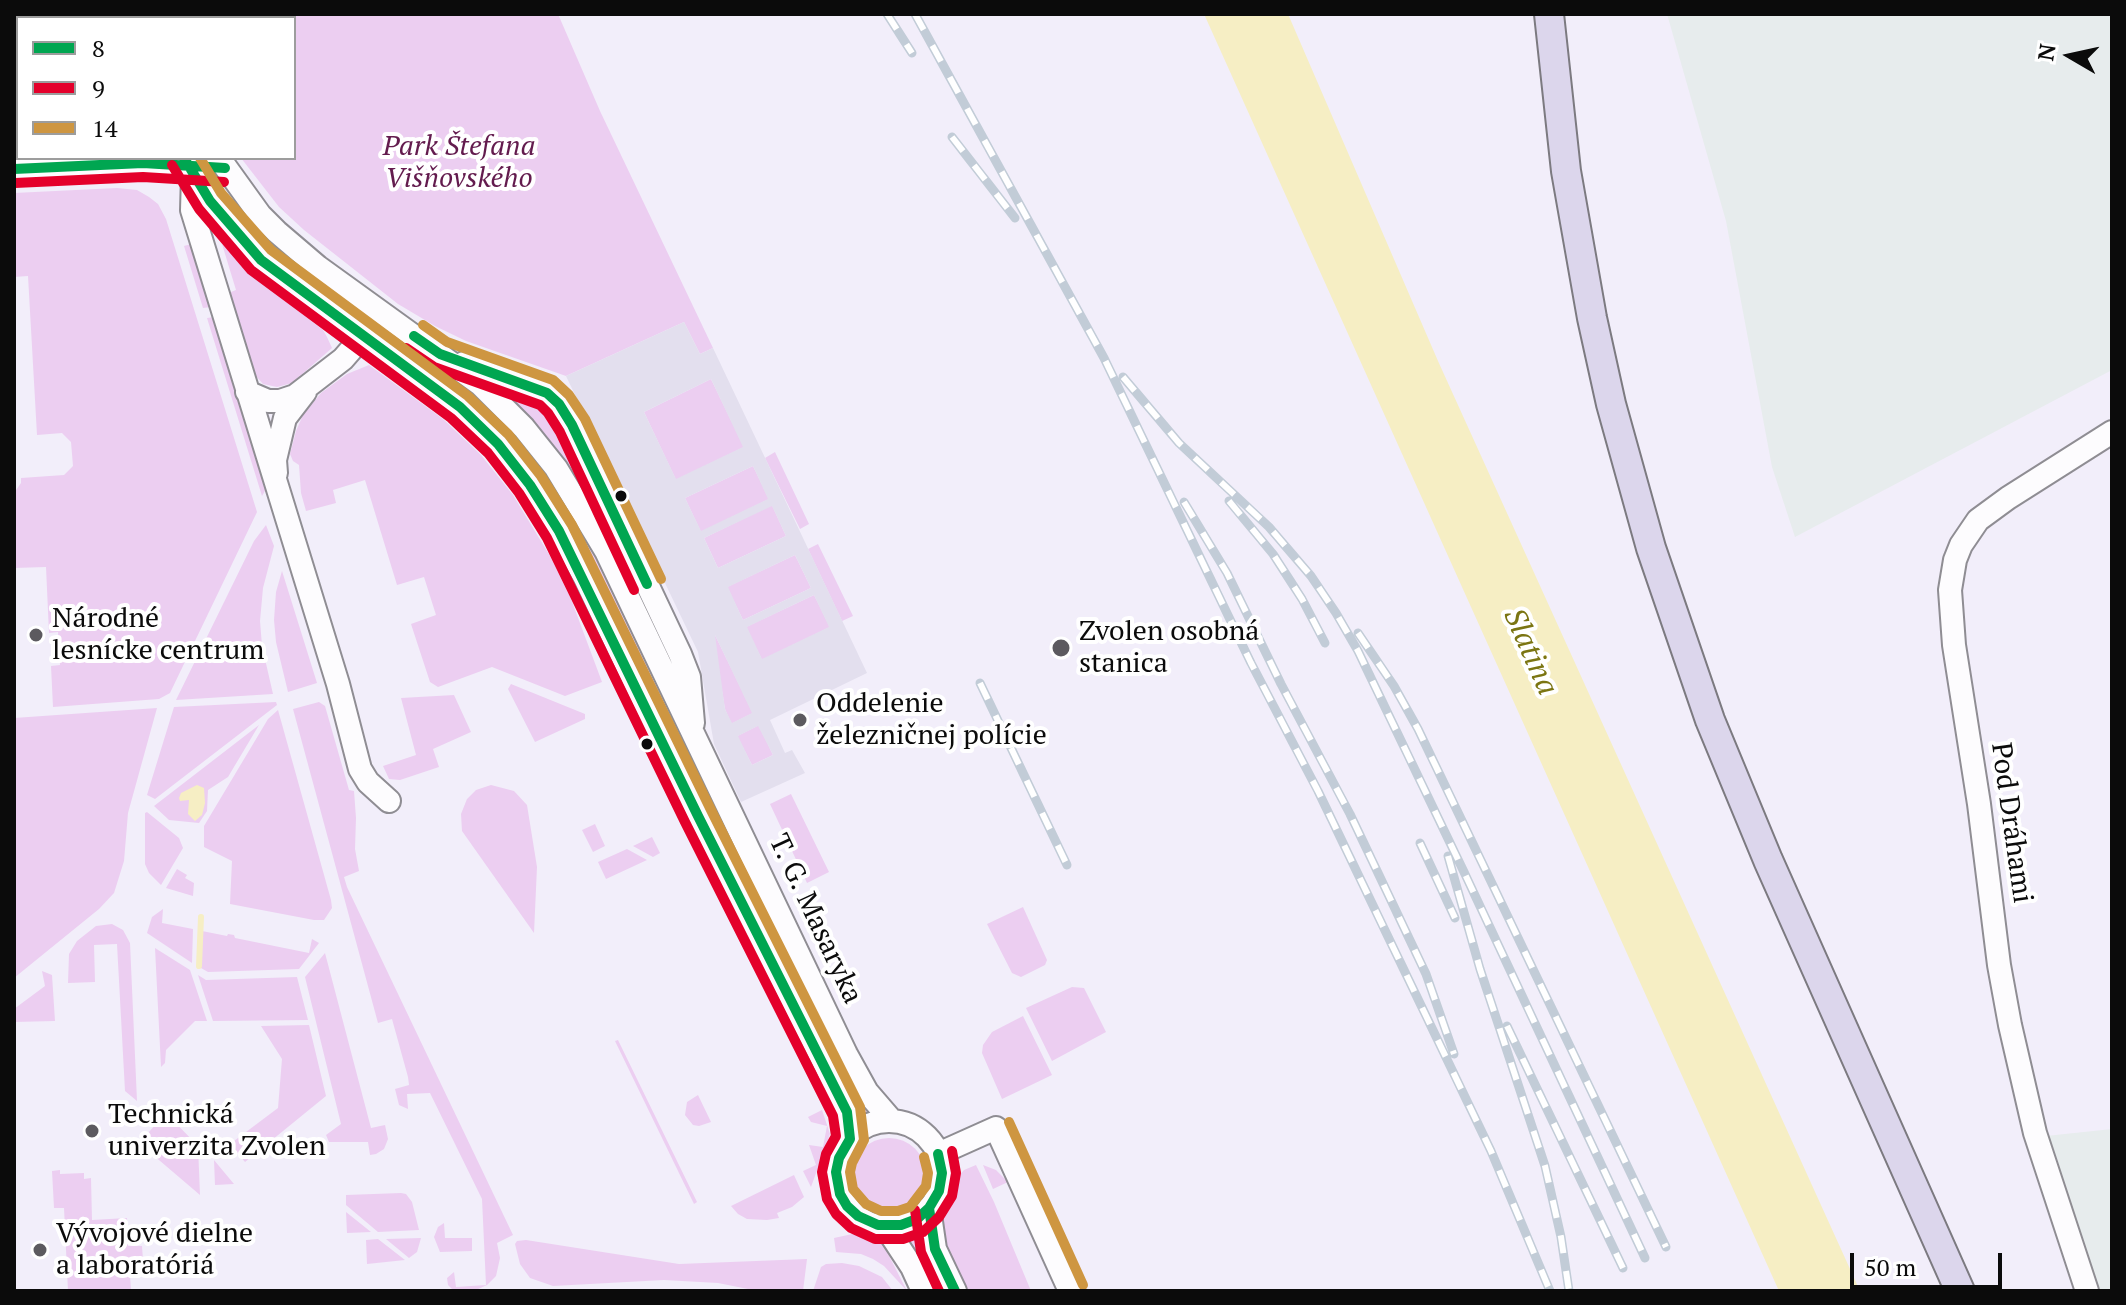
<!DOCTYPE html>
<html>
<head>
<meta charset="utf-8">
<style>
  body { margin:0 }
  #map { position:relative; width:2126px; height:1305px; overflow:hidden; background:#f2eefa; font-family:"PT Serif",serif }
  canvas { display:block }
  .frame { position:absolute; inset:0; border:16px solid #0b0b0b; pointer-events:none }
  .legend { position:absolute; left:16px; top:16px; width:280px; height:144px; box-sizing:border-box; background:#fff; border:2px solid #9d9d9d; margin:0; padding:10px 14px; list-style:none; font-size:24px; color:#0b0b0b }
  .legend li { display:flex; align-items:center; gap:16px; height:40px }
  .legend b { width:40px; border:2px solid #9d9d9d }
  .north { position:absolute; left:2030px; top:16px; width:80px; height:80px; -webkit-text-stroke:6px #fff; paint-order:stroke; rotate:279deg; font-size:22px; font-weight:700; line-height:32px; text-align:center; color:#0b0b0b }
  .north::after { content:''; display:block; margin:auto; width:28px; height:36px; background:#0b0b0b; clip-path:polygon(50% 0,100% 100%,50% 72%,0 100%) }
  .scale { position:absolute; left:1850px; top:1253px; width:152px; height:36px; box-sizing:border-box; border:4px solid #0b0b0b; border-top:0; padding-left:10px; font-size:24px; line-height:28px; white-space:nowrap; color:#0b0b0b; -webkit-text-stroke:6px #fff; paint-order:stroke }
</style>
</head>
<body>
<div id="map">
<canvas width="2126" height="1305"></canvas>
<div class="frame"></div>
<ul class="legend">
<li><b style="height:10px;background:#00a651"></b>8</li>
<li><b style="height:10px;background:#e4002b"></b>9</li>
<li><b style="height:10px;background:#ce9641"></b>14</li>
</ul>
<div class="north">N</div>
<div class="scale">50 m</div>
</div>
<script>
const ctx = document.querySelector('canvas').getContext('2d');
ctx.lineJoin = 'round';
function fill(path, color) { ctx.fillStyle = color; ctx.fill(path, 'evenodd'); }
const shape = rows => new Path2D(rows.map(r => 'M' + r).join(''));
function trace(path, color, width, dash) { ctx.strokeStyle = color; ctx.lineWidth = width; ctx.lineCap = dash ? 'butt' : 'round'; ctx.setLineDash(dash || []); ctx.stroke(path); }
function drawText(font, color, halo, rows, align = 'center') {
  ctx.font = font + ' "PT Serif",serif'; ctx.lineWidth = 8; ctx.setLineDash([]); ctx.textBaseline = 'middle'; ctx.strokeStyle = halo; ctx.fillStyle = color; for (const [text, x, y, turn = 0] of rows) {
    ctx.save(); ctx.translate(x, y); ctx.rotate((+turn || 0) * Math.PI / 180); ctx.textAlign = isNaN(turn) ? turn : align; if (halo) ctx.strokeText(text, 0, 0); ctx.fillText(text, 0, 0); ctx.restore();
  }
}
fill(shape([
  [1667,14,2112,14,2112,370,1795,537,1772,467,1726,221],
  [2112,1129,2112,1291,2092,1291,2046,1136]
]), '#e7eced');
fill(shape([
  [14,14,112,14,113,18,18,18,18,90],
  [182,14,558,14,600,111,713,348,700,354,684,322,566,376,466,341,435,326,398,304,304,230,279,207,241,158,294,158,294,18,184,18],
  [117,188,137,190,149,197,158,204,166,219,257,512,170,693,159,699,53,707,51,666,60,665,58,632,49,633,46,567,14,568,14,493,21,483,21,478,64,475,73,466,71,442,62,433,37,435,28,276,14,277,14,193],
  [234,207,239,208,274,245,302,269,474,394,512,431,548,476,587,540,855,1094,868,1109,866,1117,858,1116,579,544,541,481,268,251,245,229,233,212],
  [191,244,211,307,203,308,184,246],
  [222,244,262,283,323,330,327,337,332,348,292,383,277,387,263,384,255,375,230,295,231,292,236,290],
  [214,317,266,489,262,496,207,318],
  [369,365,443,419,481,455,513,495,550,556,571,599,602,682,565,696,492,667,438,687,430,682,411,624,436,615,424,577,397,585,365,480,333,490,336,503,306,511,301,493,299,465,293,461,290,454,296,431,303,415,321,393,347,374],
  [711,379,744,447,676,480,644,412],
  [517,393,535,396,555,413,680,670,676,672,593,507,577,480,560,456,508,396],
  [775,452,809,524,800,529,765,458],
  [753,466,769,499,701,532,685,498],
  [772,505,786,536,718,568,704,538],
  [266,525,274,546,263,588,260,621,262,646,273,694,176,700,254,541],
  [818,544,853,616,842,621,808,549],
  [795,555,811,588,743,620,727,587],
  [282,571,317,683,288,692,276,642,274,620,276,592],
  [814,595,830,627,762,660,746,627],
  [715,635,753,713,731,724,725,709,713,636],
  [511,684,585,714,585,719,535,742,508,689],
  [454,695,471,732,433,749,439,767,400,780,389,779,383,766,416,755,401,698],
  [276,702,277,705,155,799,147,795,174,707],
  [319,702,325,706,349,790,354,791,356,818,355,849,359,871,344,877,347,887,513,1235,497,1243,500,1258,496,1276,487,1285,476,1290,454,1291,448,1285,447,1278,454,1272,456,1287,486,1285,482,1199,430,1093,407,1094,408,1109,399,1105,395,1089,409,1085,408,1077,392,1019,378,1023,293,709],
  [157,708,128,813,124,861,114,893,99,909,14,978,14,718],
  [278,710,331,900,332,908,324,920,314,920,230,904,232,861,204,847,204,826,268,719],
  [259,725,228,777,208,790,207,811,199,823,169,820,154,806],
  [759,725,773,755,752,765,737,736],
  [491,785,514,791,527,805,537,867,534,933,462,831,461,814,467,799,476,790],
  [791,794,829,872,807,883,770,804],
  [147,812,179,838,183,848,161,885,149,873,145,864,145,813],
  [595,824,605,846,593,852,582,830],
  [652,837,660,853,653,857,633,846],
  [627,849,647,860,606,879,598,862],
  [177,869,187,875,185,878,194,883,193,896,166,888],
  [1023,907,1047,960,1045,965,1021,977,1012,973,987,924],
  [163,909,162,923,193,929,192,963,147,933,152,917],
  [112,924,123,930,130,943,137,1101,125,1091,117,944,94,945,95,982,68,983,69,954,77,941,96,926],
  [202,931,227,936,228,934,234,935,235,938,309,953,312,939,319,943,299,969,208,972,201,968],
  [155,948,190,970,207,1021,195,1021,166,1050,165,1063,161,1067],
  [325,953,371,1128,385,1125,388,1139,384,1149,376,1154,370,1155,368,1142,329,1142,326,1135,341,1124,305,977],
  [42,971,52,975,55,1021,14,1022,14,1009,45,986],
  [198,975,206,980,297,977,308,1020,213,1021],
  [1072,987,1084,988,1106,1032,1052,1061,1026,1008],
  [780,1009,832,1101,835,1123],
  [1023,1016,1052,1075,1002,1099,982,1053,983,1045,992,1032],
  [309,1025,326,1096,245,1162,230,1144,278,1108,282,1059,261,1026],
  [618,1040,697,1202,694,1204,615,1041],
  [698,1095,711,1122,699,1126,693,1125,685,1115,687,1102],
  [822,1110,830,1134,811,1187,803,1171,816,1165,809,1145,823,1147,827,1126,811,1122,808,1117],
  [166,1113,198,1146,200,1195,139,1143],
  '852 1175a37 37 0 1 1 74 0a37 37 0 1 1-74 0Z',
  [214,1160,234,1184,215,1185],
  [976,1165,994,1202,1031,1291,967,1291,944,1247,939,1217,950,1186,964,1170],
  [983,1165,996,1170,1008,1182,993,1189],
  [60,1170,60,1174,84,1173,84,1179,91,1178,92,1220,127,1218,128,1246,142,1246,144,1274,130,1275,131,1291,68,1291,64,1208,54,1208,52,1171],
  [794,1175,804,1197,792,1207,777,1213,779,1218,767,1220,747,1219,738,1214,731,1206],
  [401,1193,406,1194,412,1202,419,1230,378,1232,346,1205,346,1195],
  [346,1212,371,1232,347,1233],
  [444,1223,445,1238,472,1238,472,1251,440,1252,434,1237,438,1227],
  [917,1230,922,1233,947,1291,939,1291,923,1261,906,1238,908,1234],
  [857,1233,875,1238,884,1246,907,1291,884,1266,873,1259,861,1254,836,1252,834,1238],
  [421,1238,417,1252,409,1258,386,1239],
  [378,1239,405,1260,367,1264,366,1240],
  [526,1240,679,1264,807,1259,803,1291,758,1291,718,1283,664,1280,553,1286,530,1278,520,1264,515,1244,517,1241],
  [842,1263,859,1266,882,1277,893,1291,813,1291,821,1267,826,1264]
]), '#eccef1');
fill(shape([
  [684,322,700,354,713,348,867,673,770,720,785,753,792,750,805,773,741,802,714,744,698,652,566,376],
  [711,379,743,447,676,479,644,412],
  [753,466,768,499,701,531,685,498],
  [772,506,786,536,718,568,704,538],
  [795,555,811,588,743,620,728,587],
  [814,595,829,627,762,659,747,627],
  [715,635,752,713,732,723,725,709],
  [758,726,773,755,752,765,738,736]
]), '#e3dfee');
fill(shape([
  [1204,14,1288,14,1438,361,1860,1291,1779,1291],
  [197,785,204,788,205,803,202,815,195,821,188,814,189,800,180,801,179,798,181,793]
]), '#f6eec4');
trace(shape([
  [199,966,201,917]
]), '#f6eec4', 6);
const minor = shape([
  [132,14,134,18],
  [164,14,165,18],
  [184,158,210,201,261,260,460,407,498,444,530,485,559,531,585,578,698,816,827,1069,847,1112,850,1139],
  [219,158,260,215,277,232,318,267,480,384,524,428,556,468,606,551,846,1054,867,1092,892,1121],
  [14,169,143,163,201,165],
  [193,175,192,210,338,684,360,769,368,782,389,801],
  [464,363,547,393,559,404,572,425,680,654,689,677,693,723],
  [247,392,268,401,280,401,295,396,343,359,363,336],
  [276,473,275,460,285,418,305,392],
  '836 1174a53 53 0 1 1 106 0a53 53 0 1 1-106 0Z',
  [938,1154,996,1128,1070,1291],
  [929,1208,935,1249,955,1291],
  [885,1226,912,1267,923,1291],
  [2087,1291,2035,1133,2010,1025,1999,965,1979,804,1954,645,1950,590,1955,560,1961,545,1978,520,2008,498,2112,432]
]);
const major = shape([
  [1549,14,1566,171,1592,318,1611,404,1651,548,1710,720,1768,860,1960,1291]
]);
trace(minor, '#8f8d93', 26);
trace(major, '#7c7a80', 32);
trace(minor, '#fdfcfe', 22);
trace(major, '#dcd6ec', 28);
const rail = shape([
  [887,14,912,53],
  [915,14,1104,358,1251,663,1318,791,1491,1151,1550,1291],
  [952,137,1015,218],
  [1123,377,1179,443,1269,527,1311,576,1336,613,1358,651,1464,872,1645,1258],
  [1229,501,1273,554,1302,599,1325,643],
  [1184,502,1227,573,1281,684,1350,814,1426,974,1454,1054],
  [1358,633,1394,686,1418,729,1666,1247],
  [980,683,1067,865],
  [1420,843,1455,918],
  [1448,856,1480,969,1545,1166,1561,1237,1569,1291],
  [1507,1026,1623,1268]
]);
trace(rail, '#c2ccd7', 9);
trace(rail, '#fff', 6, [18]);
trace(shape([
  [184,158,210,201,261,260,460,407,498,444,530,485,559,531,698,816,847,1112,850,1139,839,1158,836,1172,840,1194,847,1206,858,1216,878,1225,901,1225,917,1219,929,1208,939,1191,942,1173,938,1154],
  [14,169,143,163,225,168],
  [414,336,440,354,547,393,559,404,572,425,647,584],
  [929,1208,935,1249,955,1291]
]), '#00a651', 10);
trace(shape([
  [172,165,199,209,251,270,451,418,488,453,519,493,547,538,685,822,833,1116,836,1136,826,1154,822,1172,827,1199,836,1214,851,1228,875,1239,903,1239,923,1232,939,1217,952,1196,956,1173,952,1151],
  [15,183,143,177,224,182],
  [406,348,434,367,540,405,548,413,560,432,634,590],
  [915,1210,921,1252,939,1291]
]), '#e4002b', 10);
trace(shape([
  [200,158,221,193,271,250,468,396,508,434,541,476,572,525,711,810,860,1107,864,1140,852,1163,850,1172,853,1189,866,1204,881,1211,898,1211,910,1207,926,1186,928,1173,924,1157],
  [423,325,447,342,553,380,569,395,585,419,661,579],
  [1009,1122,1083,1285]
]), '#ce9641', 10);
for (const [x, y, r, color] of [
  [621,496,7,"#0b0b0b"],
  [36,635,8,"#5c5a5f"],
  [1061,648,10,"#5c5a5f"],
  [800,720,8,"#5c5a5f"],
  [647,744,7,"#0b0b0b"],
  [92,1131,8,"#5c5a5f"],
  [40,1250,8,"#5c5a5f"]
]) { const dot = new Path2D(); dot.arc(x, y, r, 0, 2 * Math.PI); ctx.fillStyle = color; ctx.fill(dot); trace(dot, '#fff', 3); }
drawText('italic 28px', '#631b4e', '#fff', [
  ["Park Štefana",459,147],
  ["Višňovského",459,179]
]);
drawText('28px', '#0b0b0b', '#fff', [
  ["Národné",52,619],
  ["lesnícke centrum",52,651],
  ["Zvolen osobná",1079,632],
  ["stanica",1079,664],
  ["Oddelenie",816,704],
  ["železničnej polície",816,736],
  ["Technická",108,1115],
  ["univerzita Zvolen",108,1147],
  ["Vývojové dielne",56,1234],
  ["a laboratóriá",56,1266]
], 'left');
drawText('28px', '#0b0b0b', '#fff', [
  ["Pod Dráhami",2011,823,82],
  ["T. G. Masaryka",815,919,65]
]);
drawText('italic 30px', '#7b7512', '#fff', [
  ["Slatina",1530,652,66]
]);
</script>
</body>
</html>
